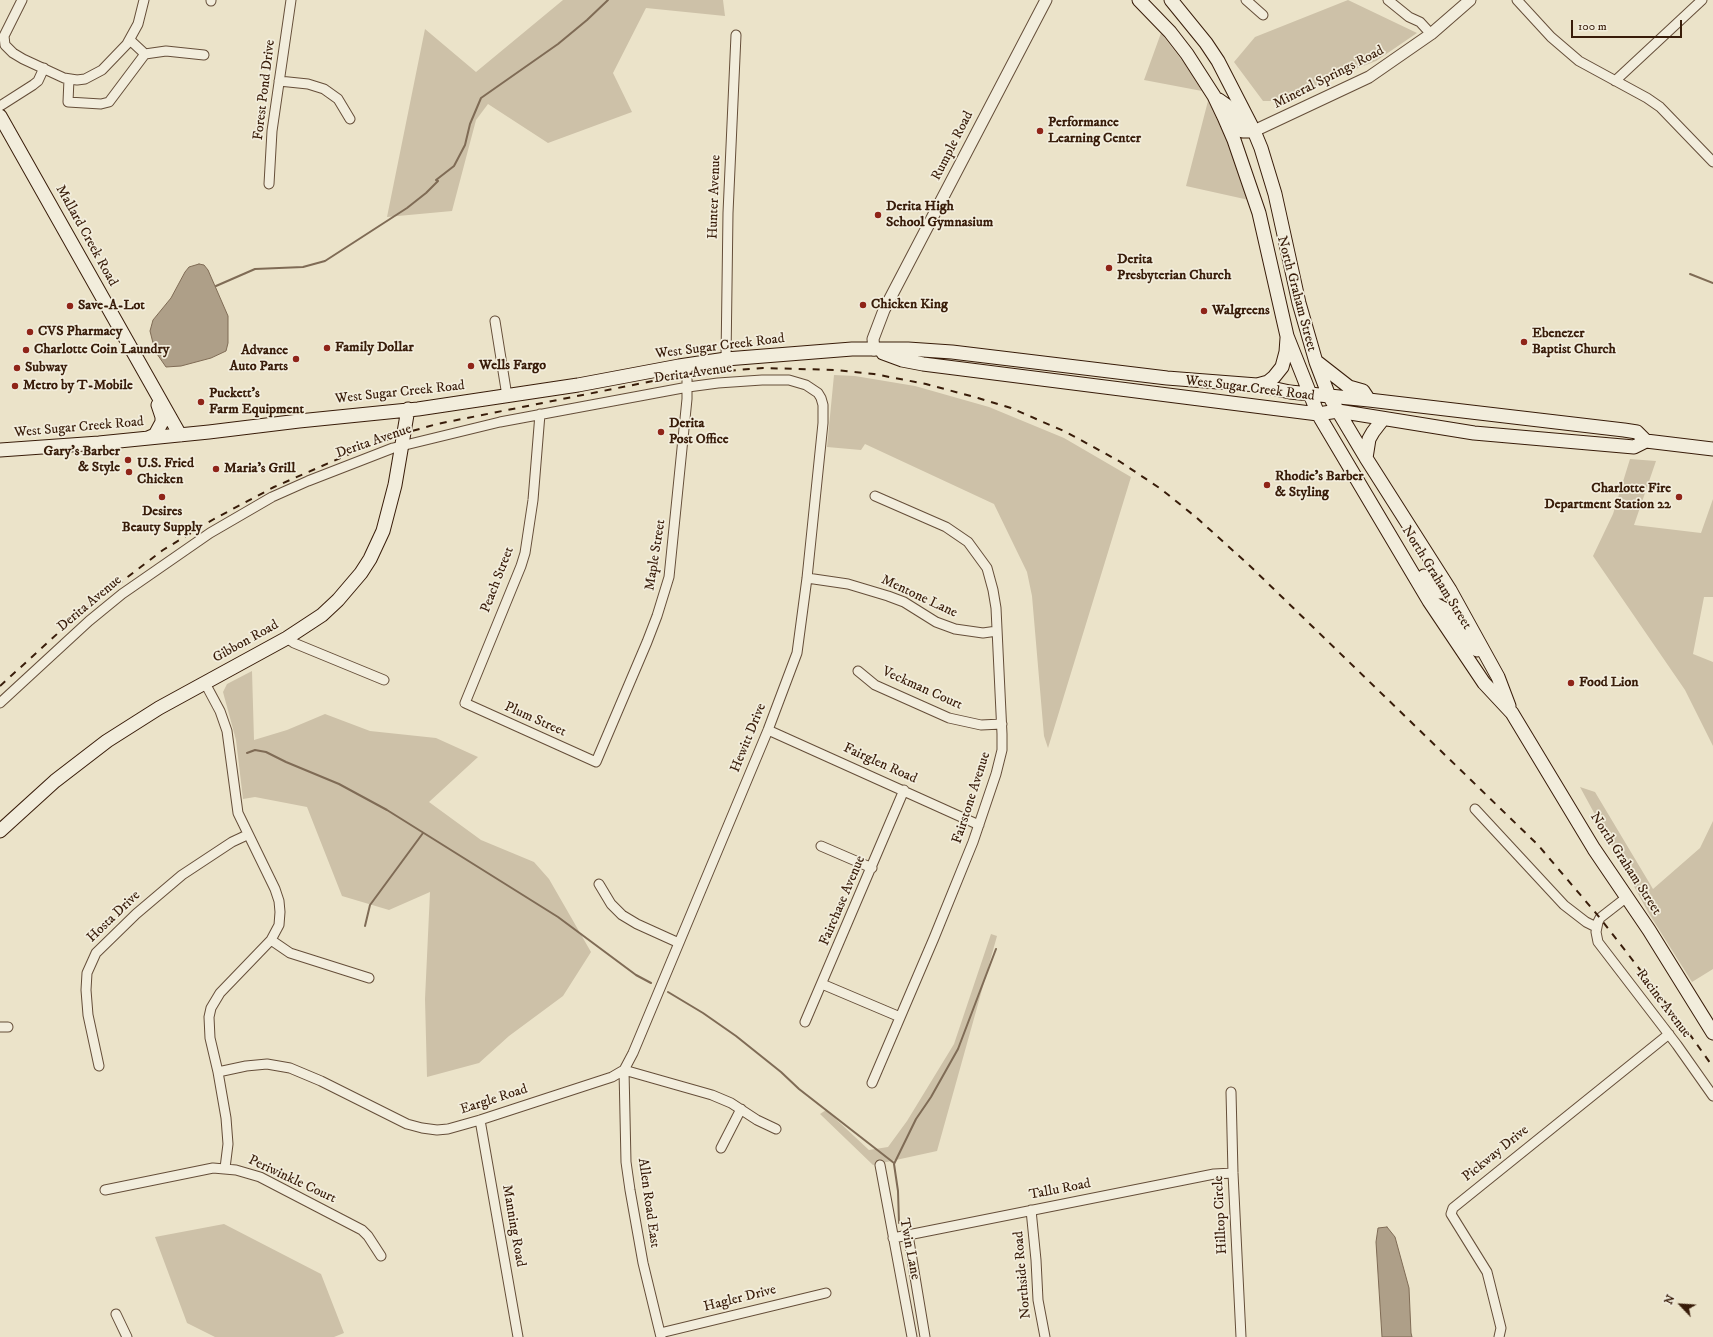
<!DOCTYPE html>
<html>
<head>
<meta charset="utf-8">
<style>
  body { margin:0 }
  #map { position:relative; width:1713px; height:1337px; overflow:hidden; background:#ebe3c9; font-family:"IM FELL DW Pica",serif }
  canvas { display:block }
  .north { position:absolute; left:1661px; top:1285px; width:40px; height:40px; -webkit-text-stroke:3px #f2eddc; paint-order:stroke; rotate:295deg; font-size:11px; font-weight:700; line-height:16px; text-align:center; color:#381c09 }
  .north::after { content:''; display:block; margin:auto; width:14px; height:18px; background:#381c09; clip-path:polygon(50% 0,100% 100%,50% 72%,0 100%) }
  .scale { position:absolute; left:1571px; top:20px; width:111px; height:18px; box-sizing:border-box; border:2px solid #381c09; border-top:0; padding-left:5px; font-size:12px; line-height:14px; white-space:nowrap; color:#381c09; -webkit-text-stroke:3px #f2eddc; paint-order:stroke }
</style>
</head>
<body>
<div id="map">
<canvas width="1713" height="1337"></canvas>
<div class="north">N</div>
<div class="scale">100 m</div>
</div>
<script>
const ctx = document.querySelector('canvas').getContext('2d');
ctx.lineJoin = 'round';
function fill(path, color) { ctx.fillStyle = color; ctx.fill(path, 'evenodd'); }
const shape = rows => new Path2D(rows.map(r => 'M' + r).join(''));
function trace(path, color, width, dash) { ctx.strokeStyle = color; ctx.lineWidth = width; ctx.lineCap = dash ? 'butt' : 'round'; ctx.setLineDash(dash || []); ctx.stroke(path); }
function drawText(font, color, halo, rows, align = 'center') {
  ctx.font = font + ' "IM FELL DW Pica",serif'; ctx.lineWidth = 3.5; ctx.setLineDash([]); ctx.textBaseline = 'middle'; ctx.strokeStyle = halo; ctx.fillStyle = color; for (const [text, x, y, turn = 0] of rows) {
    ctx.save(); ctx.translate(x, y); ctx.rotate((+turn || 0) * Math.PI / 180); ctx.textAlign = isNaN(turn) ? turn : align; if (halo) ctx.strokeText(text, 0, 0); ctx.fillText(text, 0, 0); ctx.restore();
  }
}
fill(shape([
  [563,0,723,0,725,16,646,8,613,73,632,112,548,143,488,104,476,120,452,211,387,217,425,29,476,72],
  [1348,0,1417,33,1376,61,1340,75,1303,92,1274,101,1263,101,1234,62,1255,37],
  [1161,33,1184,63,1202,91,1144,80],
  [1208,101,1233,153,1249,200,1186,186],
  [834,375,855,376,915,386,989,407,1064,438,1131,477,1048,748,1044,736,1032,596,1027,572,994,504,865,444,861,450,827,447],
  [1630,459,1656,461,1634,525,1701,533,1713,499,1713,597,1704,597,1693,654,1713,662,1713,746,1685,690,1593,556,1613,514],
  [252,671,254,740,287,730,325,714,370,731,436,738,478,757,429,802,481,840,534,862,549,879,591,952,563,996,509,1036,479,1063,427,1077,425,999,430,892,389,910,342,896,307,807,255,797,243,799,236,740,223,692,227,684],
  [1580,787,1595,792,1653,889,1700,848,1713,821,1713,969,1692,982,1648,912],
  [991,934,997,936,937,1151,873,1165,820,1114,826,1110,869,1150,888,1147,907,1121,954,1044],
  [224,1224,321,1274,344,1333,334,1337,215,1337,187,1323,155,1237]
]), '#cdc1a8');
const water = shape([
  [199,264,204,265,208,270,228,316,228,343,226,351,211,358,181,366,166,367,155,351,150,331,153,320,171,298,185,272,189,267,199,264],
  [1387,1227,1395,1237,1409,1288,1411,1333,1412,1337,1382,1337,1376,1242,1378,1228,1387,1227]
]);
fill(water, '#ae9f88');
trace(water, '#7f6b55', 1);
trace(shape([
  [1690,274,1713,283],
  [216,286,255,269,303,267,325,261,407,208,426,193,438,181,436,180,454,166,465,145,470,124,481,98,558,44,587,20,608,0],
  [247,753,255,750,266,752,286,762,339,784,387,810,558,917,636,975,651,983],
  [365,926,370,905,423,833],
  [668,992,703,1013,736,1036,781,1072,799,1089,894,1163],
  [899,1223,898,1191,894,1164,916,1119,931,1097,958,1049,996,949]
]), '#7f6b55', 2);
const minor = shape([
  [22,0,4,36,5,45,13,53,23,59,64,78,77,80,85,79,102,70,127,44,138,24,144,0],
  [1246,0,1263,15],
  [1388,0,1409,17,1420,22,1431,34],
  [1517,0,1551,37,1579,61,1647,98,1660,107,1713,162],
  [211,1,211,0],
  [145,54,166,51,204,55],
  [69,79,68,102,101,104,109,102,145,54,130,40],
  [279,81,308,84,324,89,338,99,350,119],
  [1615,81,1702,0],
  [0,106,33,85,38,81,44,68],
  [269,184,272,131,291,0],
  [495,321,507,396],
  [726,359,728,213,736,35],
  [540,414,533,500,525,553,521,566,465,703,596,762,647,642,657,616,669,577,687,399,687,364],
  [807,578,848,584,888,596,904,602,936,622,955,629,983,633,997,631],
  [287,638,294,643,384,680],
  [858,671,875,685,949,718,981,725,1002,724],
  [205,683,220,711,227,731,238,813,275,889,279,901,280,912,279,925,271,940,220,993,211,1008,209,1017,210,1038,218,1072,226,1118,228,1144,225,1168],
  [0,703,89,621,122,594,210,533,272,497,308,481,393,448,500,422,688,387,718,383,762,380,789,380,806,385,818,393,821,398,823,405,823,423,807,578,797,653,768,730,633,1053,624,1070,612,1077,480,1120,448,1129,437,1130,422,1128,407,1124,321,1081,290,1068,267,1064,246,1066,218,1072],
  [768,730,979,825],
  [1475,809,1564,905,1586,922,1596,927],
  [821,846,872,868],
  [599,884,611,904,622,915,637,924,679,943],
  [1627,897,1600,918,1598,922,1596,932,1598,942,1677,1045,1713,1096],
  [271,940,290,953,369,978],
  [822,984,900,1017],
  [805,1022,904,790],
  [0,1027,8,1027],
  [99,1066,88,1015,86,990,87,973,96,953,136,914,182,875,232,842,247,835],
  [624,1070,626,1162,630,1190,643,1263,661,1337],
  [624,1070,712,1095,731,1103,757,1120,776,1129],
  [872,1083,934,938,973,842,996,774,1002,750,1002,734,996,608,993,590,987,568,968,542,946,527,875,496],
  [1231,1092,1233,1173,1241,1337],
  [480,1120,518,1337],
  [721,1148,741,1109],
  [880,1165,912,1337],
  [105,1190,213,1168,236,1170,260,1177,362,1230,368,1236,381,1256],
  [1031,1210,1036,1260,1038,1300,1045,1337],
  [908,1235,925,1337],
  [893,1238,1214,1174,1233,1173],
  [116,1314,127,1337],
  [660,1333,826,1293],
  [1499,1337,1501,1328,1487,1272,1451,1214,1453,1208,1669,1034]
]);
const tertiary = shape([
  [1254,131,1369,77,1431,34,1470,0],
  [874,350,873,339,884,310,1046,0]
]);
const secondary = shape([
  [1139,0,1170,32,1187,54,1214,96,1224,117,1234,140,1259,213,1287,336,1318,414,1429,601,1484,683,1512,713,1594,849,1649,930,1713,1033],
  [1171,0,1206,43,1218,61,1254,131,1261,148,1275,194,1299,303,1316,362,1329,396,1366,458,1450,590,1498,677,1509,706],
  [1219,100,1226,105,1234,115,1243,131,1254,131],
  [0,116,180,435],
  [883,353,902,360,923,364,1318,414,1338,411,1474,433,1634,447,1646,441],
  [1317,362,1349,387,1363,391,1369,400],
  [1257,385,1268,382,1274,377,1282,367,1286,352,1287,338],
  [148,438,155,435,162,422,162,417,158,405],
  [0,450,99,443,209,432,299,421,418,409,578,385,679,366,726,359,852,349,908,349,952,352,1167,378,1257,385,1290,392,1369,400,1624,430,1637,432,1646,441,1713,449],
  [1366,458,1369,439,1373,432,1383,419],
  [1424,576,1431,588,1435,592,1444,592,1450,590],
  [1431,602,1448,611,1460,631,1477,650],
  [0,831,55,781,107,741,159,708,287,638,322,615,338,600,361,573,370,559,383,531,395,485,408,409]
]);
trace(minor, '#654e39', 11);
trace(tertiary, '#654e39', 13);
trace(secondary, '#381c09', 15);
trace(minor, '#f2eddc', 9);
trace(tertiary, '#f2eddc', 11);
trace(secondary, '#f2eddc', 13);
trace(shape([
  [0,686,79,614,163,550,214,519,274,487,354,452,405,433,437,424,688,374,763,368,837,370,874,374,926,384,978,398,1011,408,1066,432,1119,461,1161,489,1197,518,1250,566,1538,845,1600,918,1686,1029,1713,1067]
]), '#381c09', 2, [7, 7]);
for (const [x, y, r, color] of [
  [1040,131,4,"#8f2418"],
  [878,215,4,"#8f2418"],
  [1109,268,4,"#8f2418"],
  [863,305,4,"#8f2418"],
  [70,306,4,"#8f2418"],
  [1204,311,4,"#8f2418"],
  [30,332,4,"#8f2418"],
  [1524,342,4,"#8f2418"],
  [327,348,4,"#8f2418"],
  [26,350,4,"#8f2418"],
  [296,359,4,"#8f2418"],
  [471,366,4,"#8f2418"],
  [17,368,4,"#8f2418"],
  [15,386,4,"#8f2418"],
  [201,402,4,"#8f2418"],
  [661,432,4,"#8f2418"],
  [128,460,4,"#8f2418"],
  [216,469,4,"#8f2418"],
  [129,472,4,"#8f2418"],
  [1267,485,4,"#8f2418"],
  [162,497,4,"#8f2418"],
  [1679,497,4,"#8f2418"],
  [1571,683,4,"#8f2418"]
]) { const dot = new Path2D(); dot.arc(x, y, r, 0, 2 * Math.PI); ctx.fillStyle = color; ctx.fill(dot); trace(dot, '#f2eddc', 1.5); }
drawText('14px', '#381c09', '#f2eddc', [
  ["Mineral Springs Road",1329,78,-27],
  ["Forest Pond Drive",265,90,-83],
  ["Rumple Road",953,146,-63],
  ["Hunter Avenue",715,197,-88],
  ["Mallard Creek Road",86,236,61],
  ["North Graham Street",1296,294,75],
  ["West Sugar Creek Road",720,347,-7],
  ["Derita Avenue",693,374,-8],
  ["West Sugar Creek Road",1250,389,7],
  ["West Sugar Creek Road",400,393,-6],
  ["West Sugar Creek Road",79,428,-5],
  ["Derita Avenue",374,442,-19],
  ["Maple Street",656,555,-81],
  ["North Graham Street",1436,578,58],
  ["Peach Street",498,580,-69],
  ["Mentone Lane",919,597,25],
  ["Derita Avenue",90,604,-40],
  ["Gibbon Road",246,642,-29],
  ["Veckman Court",922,689,24],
  ["Plum Street",535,720,24],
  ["Hewitt Drive",749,738,-68],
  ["Fairglen Road",880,764,24],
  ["Fairstone Avenue",972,798,-72],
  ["North Graham Street",1625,864,57],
  ["Fairchase Avenue",843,901,-67],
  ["Hosta Drive",114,917,-44],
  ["Racine Avenue",1663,1004,53],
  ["Eargle Road",494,1100,-18],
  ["Pickway Drive",1496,1154,-39],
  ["Periwinkle Court",292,1180,25],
  ["Tallu Road",1060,1190,-11],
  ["Allen Road East",648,1203,82],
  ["Hilltop Circle",1221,1215,-93],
  ["Manning Road",513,1226,80],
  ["Twin Lane",909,1249,79],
  ["Northside Road",1023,1275,-95],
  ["Hagler Drive",740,1299,-14]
]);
drawText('bold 14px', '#381c09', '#f2eddc', [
  ["Performance",1048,123],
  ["Learning Center",1048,139],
  ["Derita High",886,207],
  ["School Gymnasium",886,223],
  ["Derita",1117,260],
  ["Presbyterian Church",1117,276],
  ["Chicken King",871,305],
  ["Save-A-Lot",78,306],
  ["Walgreens",1212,311],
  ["CVS Pharmacy",38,332],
  ["Ebenezer",1532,334],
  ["Baptist Church",1532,350],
  ["Family Dollar",335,348],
  ["Charlotte Coin Laundry",34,350],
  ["Advance",288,351,"right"],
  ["Auto Parts",288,367,"right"],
  ["Wells Fargo",479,366],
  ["Subway",25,368],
  ["Metro by T-Mobile",23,386],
  ["Puckett's",209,394],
  ["Farm Equipment",209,410],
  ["Derita",669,424],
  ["Post Office",669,440],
  ["Gary's Barber",120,452,"right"],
  ["& Style",120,468,"right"],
  ["U.S. Fried",137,464],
  ["Chicken",137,480],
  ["Maria's Grill",224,469],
  ["Rhodie's Barber",1275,477],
  ["& Styling",1275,493],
  ["Charlotte Fire",1671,489,"right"],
  ["Department Station 22",1671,505,"right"],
  ["Desires",162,512,"center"],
  ["Beauty Supply",162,528,"center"],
  ["Food Lion",1579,683]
], 'left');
</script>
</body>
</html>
